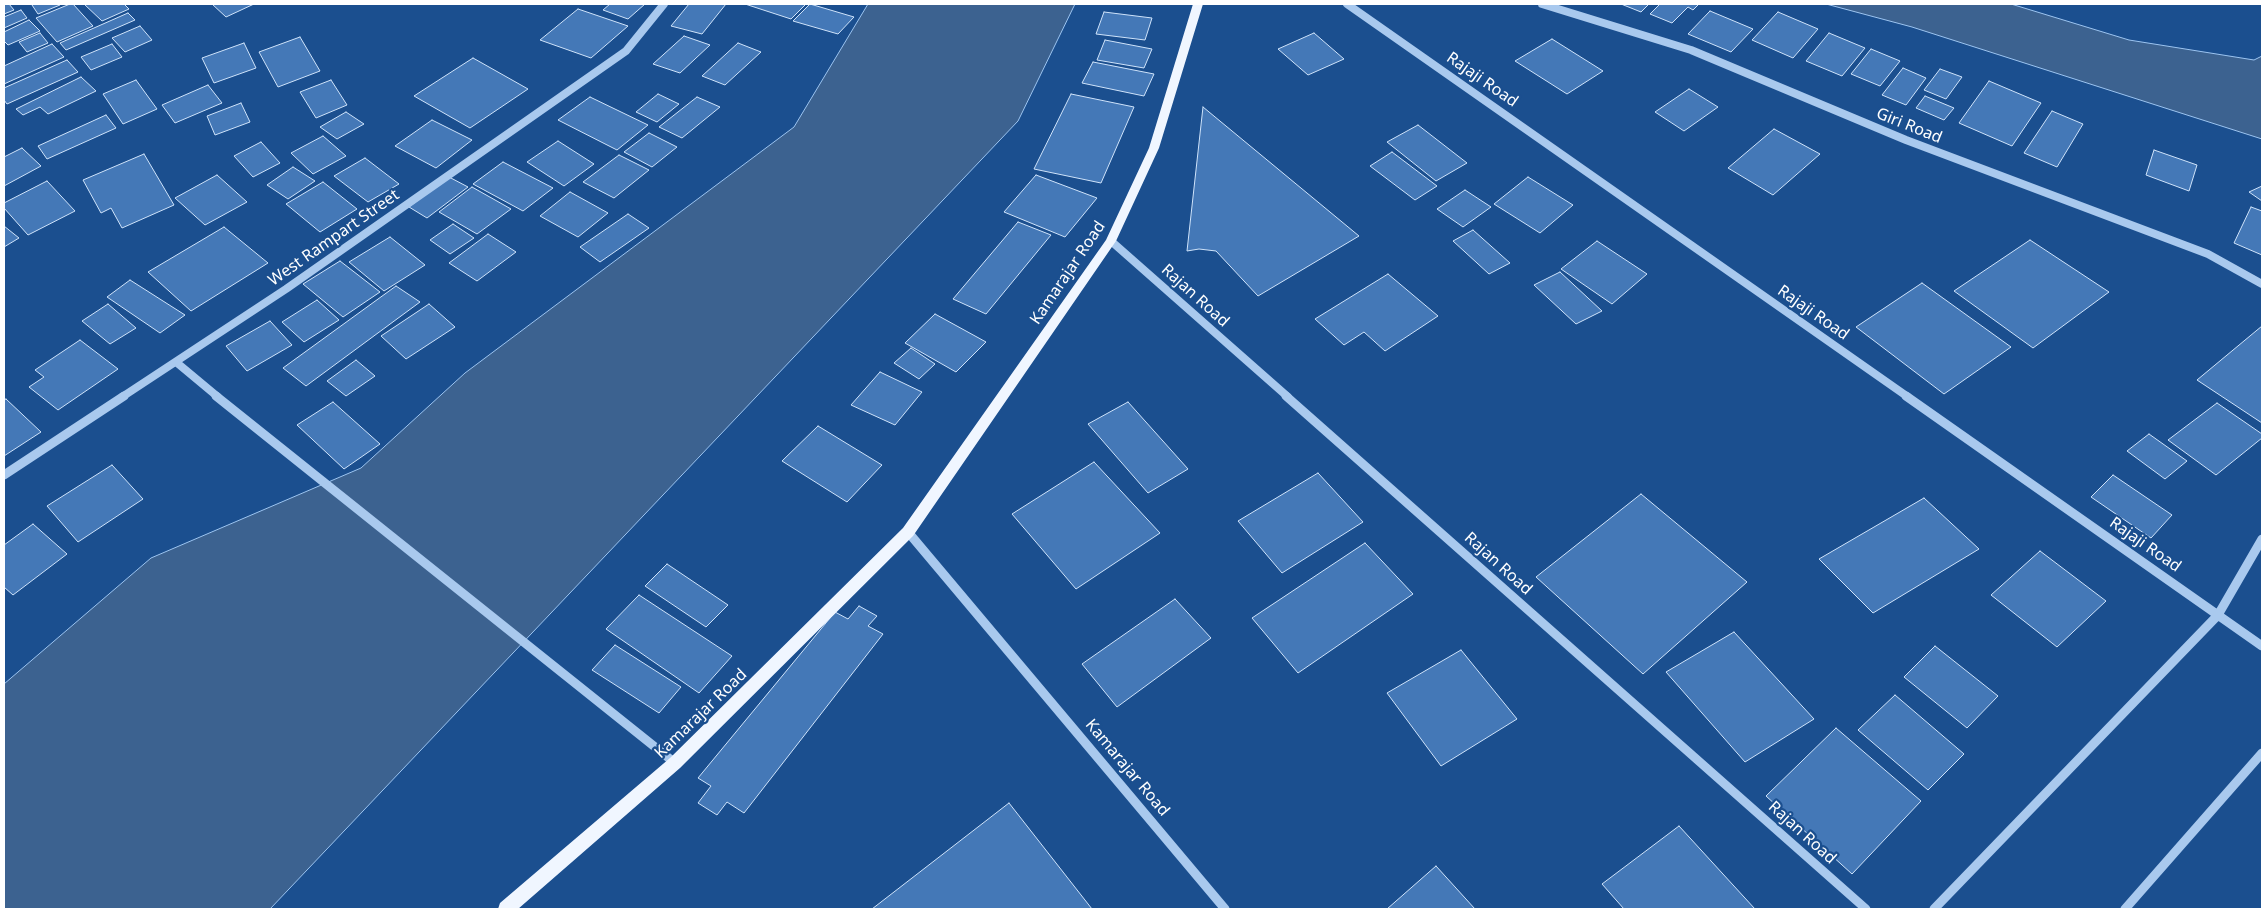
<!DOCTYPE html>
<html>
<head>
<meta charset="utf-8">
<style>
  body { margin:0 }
  #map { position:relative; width:2266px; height:913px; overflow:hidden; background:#1b4f8f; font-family:"Noto Sans",sans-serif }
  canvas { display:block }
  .frame { position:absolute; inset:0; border:5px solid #fff; pointer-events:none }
</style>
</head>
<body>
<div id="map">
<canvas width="2266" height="913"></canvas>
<div class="frame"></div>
</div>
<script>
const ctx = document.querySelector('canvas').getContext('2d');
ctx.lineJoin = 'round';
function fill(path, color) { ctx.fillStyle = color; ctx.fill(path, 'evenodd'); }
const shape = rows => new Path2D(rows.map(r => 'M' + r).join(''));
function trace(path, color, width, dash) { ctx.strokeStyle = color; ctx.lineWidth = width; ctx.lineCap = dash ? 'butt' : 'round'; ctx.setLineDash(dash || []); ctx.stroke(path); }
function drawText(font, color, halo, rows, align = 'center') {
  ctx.font = font + ' "Noto Sans",sans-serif'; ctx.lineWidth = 4.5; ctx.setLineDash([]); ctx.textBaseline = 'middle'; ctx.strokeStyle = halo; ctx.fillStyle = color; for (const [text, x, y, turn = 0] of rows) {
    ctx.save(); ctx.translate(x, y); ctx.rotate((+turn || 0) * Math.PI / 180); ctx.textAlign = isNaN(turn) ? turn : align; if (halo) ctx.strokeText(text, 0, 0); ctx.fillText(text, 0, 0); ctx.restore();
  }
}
const water = shape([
  [868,4,1075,4,1018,121,270,909,4,909,4,684,151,558,361,468,465,373,794,127,868,4],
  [1826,4,2011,4,2129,40,2254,60,2262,56,2262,139,1912,27,1826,4]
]);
fill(water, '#3c6290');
trace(water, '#9cc4f0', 1);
const building = shape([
  [4,4,9,4,14,10,4,14,4,4],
  [34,4,59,4,60,5,38,14,32,5,34,4],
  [70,4,73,4,93,26,57,42,36,18,70,4],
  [84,4,124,4,129,9,102,21,84,4],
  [212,4,254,4,226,17,212,4],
  [610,4,645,4,628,19,603,10,610,4],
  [689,4,726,4,702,34,671,26,689,4],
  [745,4,806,4,791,19,745,4],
  [810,4,854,17,838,34,793,21,810,4],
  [1621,4,1649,4,1641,12,1621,4],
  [1660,4,1699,4,1693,10,1688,7,1672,23,1650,14,1660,4],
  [578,9,628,26,591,58,540,40,578,9],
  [21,10,27,18,4,28,4,17,21,10],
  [1710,11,1753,29,1731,52,1688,34,1710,11],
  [1104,12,1152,18,1145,40,1096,34,1104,12],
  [1778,12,1818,29,1793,58,1752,40,1778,12],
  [128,13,135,20,66,50,60,43,128,13],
  [29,20,40,31,8,45,4,41,4,32,29,20],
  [140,26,152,40,125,52,112,38,140,26],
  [40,33,48,43,27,52,19,42,40,33],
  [1314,33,1344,59,1308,75,1278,49,1314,33],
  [1829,33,1865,48,1842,76,1806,61,1829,33],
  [684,36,710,45,680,73,653,64,684,36],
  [300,37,320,71,278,87,259,52,300,37],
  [1552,39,1603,71,1567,94,1515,61,1552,39],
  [1105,40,1152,49,1144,68,1097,60,1105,40],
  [244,43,256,68,214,83,202,58,244,43],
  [738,43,761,52,725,85,702,76,738,43],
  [52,44,64,57,4,84,4,66,52,44],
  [112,44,122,57,91,70,81,57,112,44],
  [1871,49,1900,61,1880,86,1851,74,1871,49],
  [473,58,528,89,470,128,414,96,473,58],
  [67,60,78,72,7,104,4,100,4,88,67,60],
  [1093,62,1154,74,1144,96,1082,83,1093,62],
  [1903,68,1926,78,1906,105,1882,95,1903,68],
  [1940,69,1962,77,1946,99,1924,90,1940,69],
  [81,77,96,91,48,114,40,107,23,115,16,109,81,77],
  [136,80,157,109,123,124,103,94,136,80],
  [331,80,347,105,316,118,300,92,331,80],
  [1989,81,2041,103,2012,146,1959,123,1989,81],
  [208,85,222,103,175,123,162,105,208,85],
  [1689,89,1718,107,1684,131,1655,112,1689,89],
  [658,94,679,104,657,122,636,112,658,94],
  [1071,94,1134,107,1101,183,1034,169,1071,94],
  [1925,96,1954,108,1944,120,1916,108,1925,96],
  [590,97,648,125,617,150,558,120,590,97],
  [697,97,720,107,682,138,659,127,697,97],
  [241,103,250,122,215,135,207,116,241,103],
  [1203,107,1359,236,1258,296,1216,251,1199,249,1187,251,1203,107],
  [2052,111,2083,124,2057,167,2024,153,2052,111],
  [346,112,364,124,337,139,320,127,346,112],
  [106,115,116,128,47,159,38,146,106,115],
  [432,120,472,140,436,168,395,146,432,120],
  [1418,125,1467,163,1436,181,1387,142,1418,125],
  [1774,129,1820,154,1773,195,1728,168,1774,129],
  [649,133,677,147,652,167,624,152,649,133],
  [323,136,346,156,313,174,291,153,323,136],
  [558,141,594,164,564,186,527,162,558,141],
  [261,142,280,163,253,177,234,156,261,142],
  [22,148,41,166,4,186,4,157,22,148],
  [2154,150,2197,165,2189,191,2146,175,2154,150],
  [1392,152,1437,186,1415,200,1370,166,1392,152],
  [144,154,174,205,122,228,111,208,101,213,83,180,144,154],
  [619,155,649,170,614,198,583,182,619,155],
  [365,158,399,184,368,202,334,176,365,158],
  [503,162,553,188,523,211,473,184,503,162],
  [293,167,315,181,288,199,267,185,293,167],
  [217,175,247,202,205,225,175,198,217,175],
  [1036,175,1097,198,1065,237,1004,212,1036,175],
  [449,177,468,187,427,218,409,207,449,177],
  [1528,177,1573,205,1540,233,1494,204,1528,177],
  [47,181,75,211,28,235,4,208,4,203,47,181],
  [323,182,357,209,320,232,286,204,323,182],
  [2262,186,2262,201,2249,192,2262,186],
  [472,187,511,209,477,234,439,212,472,187],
  [1465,190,1491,207,1463,227,1437,209,1465,190],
  [570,192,608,213,578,237,540,216,570,192],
  [2251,207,2262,211,2262,255,2234,243,2251,207],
  [628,214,649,228,600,262,580,247,628,214],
  [1018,222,1051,235,986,314,953,299,1018,222],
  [453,224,474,238,450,254,430,240,453,224],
  [4,226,19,238,4,247,4,226],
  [224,227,268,263,191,311,148,272,224,227],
  [1473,230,1510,263,1489,274,1453,241,1473,230],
  [488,234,516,252,477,281,449,263,488,234],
  [390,237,425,265,384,291,349,262,390,237],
  [2030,240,2109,292,2033,348,1954,291,2030,240],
  [1597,241,1647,274,1612,304,1561,269,1597,241],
  [340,261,380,292,343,317,303,284,340,261],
  [1560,272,1602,311,1576,324,1534,285,1560,272],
  [1388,274,1438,316,1385,351,1364,332,1344,345,1315,319,1388,274],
  [130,280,185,315,160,333,107,297,130,280],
  [1922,283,2011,347,1944,394,1856,327,1922,283],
  [396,286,420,302,306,386,283,368,396,286],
  [317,300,339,320,304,342,282,322,317,300],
  [108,304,136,328,110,344,82,321,108,304],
  [429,304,455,327,406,359,381,336,429,304],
  [935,314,986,342,956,372,905,343,935,314],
  [270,321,292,345,247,371,226,346,270,321],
  [2262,326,2262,423,2197,380,2262,326],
  [80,340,118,369,58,410,29,387,44,377,35,370,80,340],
  [911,348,935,364,919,379,894,363,911,348],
  [356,360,375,376,346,396,327,381,356,360],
  [880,372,922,392,895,425,851,405,880,372],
  [6,399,41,432,4,456,4,400,6,399],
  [333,402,380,444,344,469,297,425,333,402],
  [1128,402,1188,469,1148,493,1088,424,1128,402],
  [2217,403,2262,434,2262,438,2216,475,2168,440,2217,403],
  [818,426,882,465,847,502,782,461,818,426],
  [2149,434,2187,461,2165,479,2127,451,2149,434],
  [1094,462,1160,533,1076,589,1012,514,1094,462],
  [112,465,143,499,78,542,47,506,112,465],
  [1318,473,1363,522,1282,573,1238,521,1318,473],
  [2113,475,2172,515,2151,538,2091,497,2113,475],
  [1641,494,1747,582,1643,674,1536,577,1641,494],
  [1924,498,1979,549,1873,613,1819,559,1924,498],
  [33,524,67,554,13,595,4,587,4,545,33,524],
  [1365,543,1413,594,1298,673,1252,618,1365,543],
  [2040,551,2106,601,2057,647,1991,595,2040,551],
  [667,564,728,605,706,627,645,586,667,564],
  [639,595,732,656,699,693,606,629,639,595],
  [1175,599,1211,638,1117,707,1082,664,1175,599],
  [859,606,877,616,868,626,883,634,744,813,727,802,717,815,698,803,711,786,698,778,835,612,848,619,859,606],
  [1734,632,1814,719,1745,762,1666,672,1734,632],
  [615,645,681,687,659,713,592,670,615,645],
  [1935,646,1998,696,1967,728,1904,677,1935,646],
  [1461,650,1517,719,1441,766,1387,693,1461,650],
  [1895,695,1964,754,1928,790,1858,730,1895,695],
  [1836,728,1921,801,1852,874,1766,796,1836,728],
  [1009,803,1092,909,872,909,1009,803],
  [1679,826,1755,909,1624,909,1602,884,1679,826],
  [1436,866,1475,909,1387,909,1436,866]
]);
fill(building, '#4478b7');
trace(building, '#cfe3fa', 1);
trace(shape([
  [1347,4,1908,397],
  [1542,4,1691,50,1906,140,2208,254,2262,284],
  [1111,241,1288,397],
  [176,362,218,397],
  [122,397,286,289,626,51,664,4]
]), '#a9c9ee', 8);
trace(shape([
  [216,396,675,763],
  [1286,396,1866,909],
  [1906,396,2262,646],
  [4,475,124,396],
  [908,532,1225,909],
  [1934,909,2218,615,2262,539],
  [2125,909,2262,753]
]), '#a9c9ee', 9);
fill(shape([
  [1193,4,1203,4,1159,148,1116,241,913,536,680,768,518,909,498,909,500,903,670,758,903,528,1106,240,1149,148,1193,4]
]), '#f0f6ff');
drawText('16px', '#fff', '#1b4f8f', [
  ["Rajaji Road",1482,80,35],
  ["Giri Road",1909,126,22],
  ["West Rampart Street",334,238,-35],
  ["Kamarajar Road",1068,273,-56],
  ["Rajan Road",1195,296,42],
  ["Rajaji Road",1813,313,35],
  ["Rajaji Road",2145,545,35],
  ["Rajan Road",1498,564,42],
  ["Kamarajar Road",701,714,-44],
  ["Kamarajar Road",1127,768,50],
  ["Rajan Road",1802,833,42]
]);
</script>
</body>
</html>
